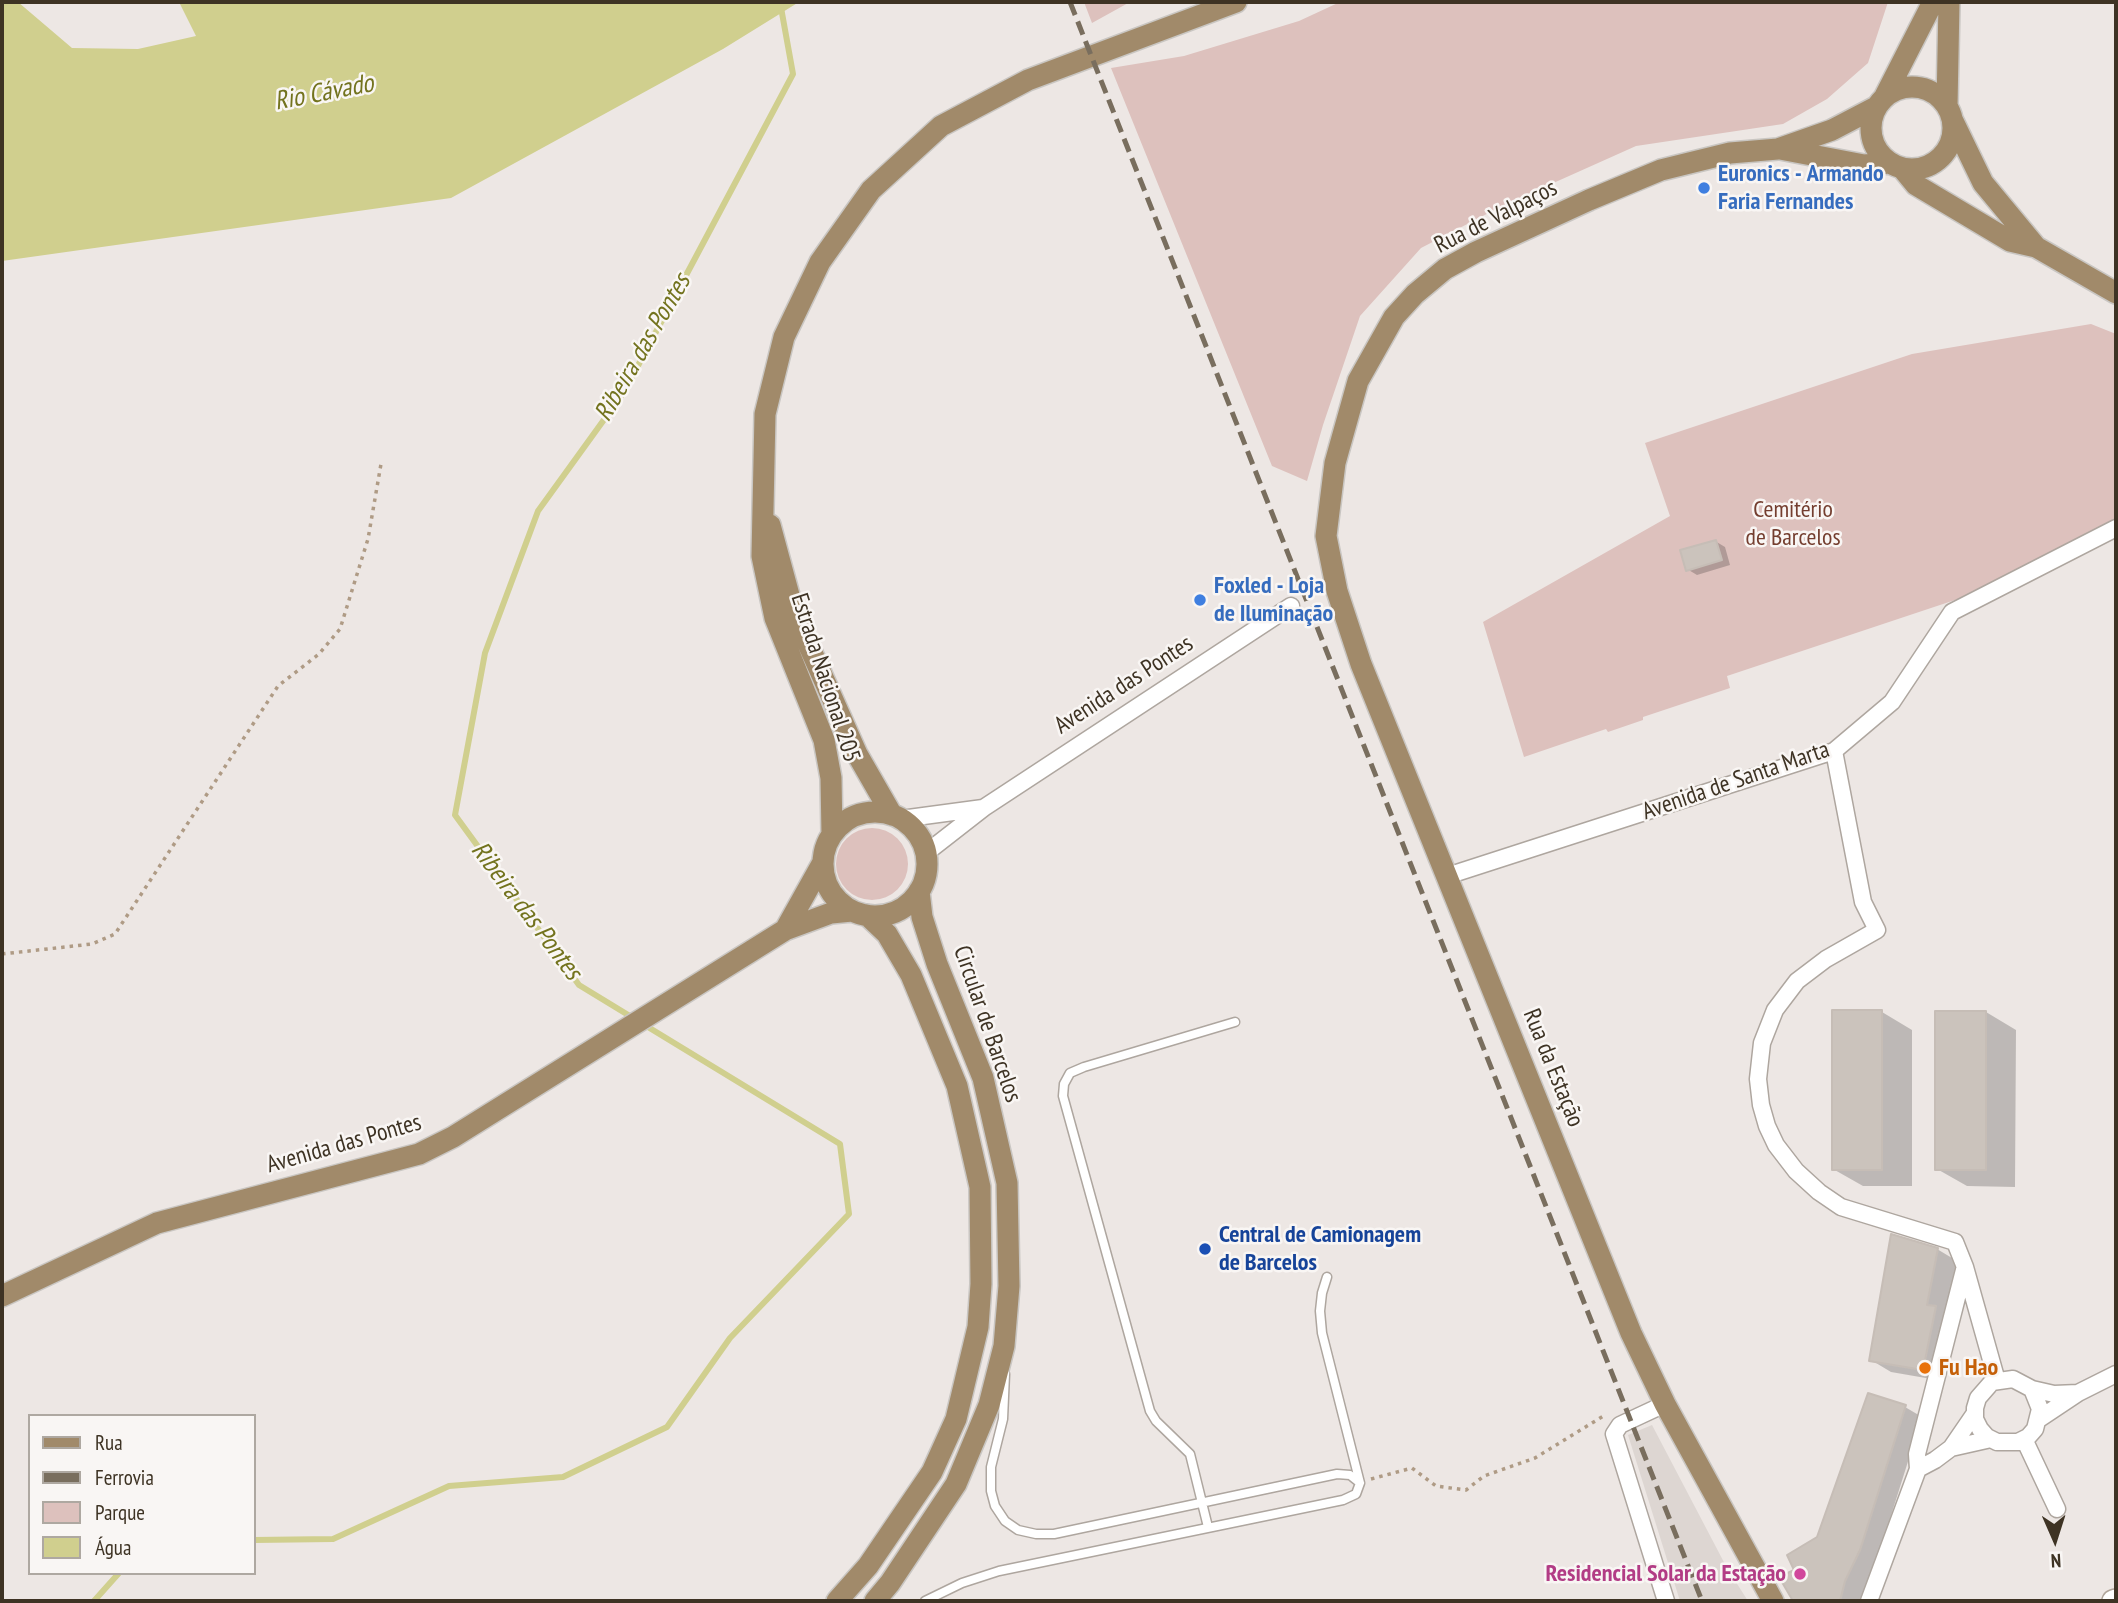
<!DOCTYPE html>
<html>
<head>
<meta charset="utf-8">
<style>
  body { margin:0 }
  #map { position:relative; width:2118px; height:1603px; overflow:hidden; background:#ede7e4; font-family:"PT Sans Narrow",sans-serif }
  canvas { display:block }
  .frame { position:absolute; inset:0; border:4px solid #3e3324; pointer-events:none }
  .legend { position:absolute; left:28px; top:1414px; width:228px; height:161px; box-sizing:border-box; background:#f9f6f4; border:2px solid #aea8a1; margin:0; padding:9px 12px; list-style:none; font-size:21px; color:#3e3324 }
  .legend li { display:flex; align-items:center; gap:14px; height:35px }
  .legend b { width:35px; border:2px solid #aea8a1 }
  .north { position:absolute; left:2020px; top:1505px; width:70px; height:70px; -webkit-text-stroke:5px #f9f6f4; paint-order:stroke; rotate:177deg; font-size:19px; font-weight:700; line-height:28px; text-align:center; color:#3e3324 }
  .north::after { content:''; display:block; margin:auto; width:24px; height:32px; background:#3e3324; clip-path:polygon(50% 0,100% 100%,50% 72%,0 100%) }
</style>
</head>
<body>
<div id="map">
<canvas width="2118" height="1603"></canvas>
<div class="frame"></div>
<ul class="legend">
<li><b style="height:9px;background:#a18a6a"></b>Rua</li>
<li><b style="height:9px;background:#796e5e"></b>Ferrovia</li>
<li><b style="height:19px;background:#ddc1bd"></b>Parque</li>
<li><b style="height:19px;background:#d0cf8e"></b>Água</li>
</ul>
<div class="north">N</div>
</div>
<script>
const ctx = document.querySelector('canvas').getContext('2d');
ctx.lineJoin = 'round';
function fill(path, color) { ctx.fillStyle = color; ctx.fill(path, 'evenodd'); }
const shape = rows => new Path2D(rows.map(r => 'M' + r).join(''));
function trace(path, color, width, dash) { ctx.strokeStyle = color; ctx.lineWidth = width; ctx.lineCap = dash ? 'butt' : 'round'; ctx.setLineDash(dash || []); ctx.stroke(path); }
function drawText(font, color, halo, rows, align = 'center') {
  ctx.font = font + ' "PT Sans Narrow",sans-serif'; ctx.lineWidth = 5; ctx.setLineDash([]); ctx.textBaseline = 'middle'; ctx.strokeStyle = halo; ctx.fillStyle = color; for (const [text, x, y, turn = 0] of rows) {
    ctx.save(); ctx.translate(x, y); ctx.rotate((+turn || 0) * Math.PI / 180); ctx.textAlign = isNaN(turn) ? turn : align; if (halo) ctx.strokeText(text, 0, 0); ctx.fillText(text, 0, 0); ctx.restore();
  }
}
fill(shape([
  [1652,1425,1727,1568,1748,1601,1680,1601,1628,1435]
]), '#ddd6d2');
fill(shape([
  [1084,2,1130,2,1092,23],
  [1340,2,1888,2,1868,63,1827,99,1783,124,1636,146,1502,206,1421,248,1360,316,1323,425,1307,481,1272,466,1111,68,1184,56,1299,21],
  [2091,324,2116,334,2116,520,1991,588,1727,676,1730,688,1643,717,1643,720,1608,732,1606,729,1524,757,1483,622,1670,516,1645,443,1912,354],
  '836 864a36 36 0 1 1 72 0a36 36 0 1 1-72 0Z'
]), '#ddc1bd');
fill(shape([
  [2,2,18,2,72,48,138,49,196,36,179,2,799,2,723,49,451,198,2,261]
]), '#d0cf8e');
fill(shape([
  [1715,541,1725,547,1730,565,1697,575,1687,569],
  [1882,1012,1912,1030,1912,1186,1863,1186,1833,1169],
  [1986,1012,2016,1030,2015,1187,1967,1186,1937,1169],
  [1937,1249,1957,1261,1947,1315,1943,1381,1891,1372,1871,1360],
  [1905,1407,1922,1417,1877,1560,1859,1601,1795,1601,1781,1578,1796,1571]
]), '#0003');
trace(shape([
  [254,1540,333,1539,449,1486,563,1477,667,1427,730,1338,849,1214,840,1144,579,985,455,815,485,653,538,511,624,392,793,74,780,2],
  [94,1601,119,1573]
]), '#d0cf8e', 6);
const building = shape([
  [1716,540,1722,560,1686,571,1680,550,1716,540],
  [1832,1010,1882,1010,1882,1170,1832,1170,1832,1010],
  [1935,1011,1986,1011,1986,1170,1935,1170,1935,1011],
  [1891,1234,1938,1248,1927,1305,1936,1306,1923,1370,1869,1361,1891,1234],
  [1868,1393,1906,1405,1860,1550,1845,1581,1840,1601,1793,1601,1779,1577,1794,1570,1787,1555,1817,1537,1868,1393]
]);
fill(building, '#cbc3bc');
trace(building, '#c6bdb6', 2);
const lane = shape([
  [1005,1374,1003,1419,991,1467,991,1491,995,1506,1005,1521,1018,1530,1036,1534,1054,1534,1337,1474,1350,1475,1360,1483],
  [1208,1527,1190,1454,1156,1421,1150,1411,1063,1096,1064,1084,1070,1073,1084,1067,1235,1022],
  [925,1601,962,1583,999,1571,1343,1500,1356,1494,1360,1483,1322,1333,1320,1311,1322,1293,1327,1277]
]);
const street = shape([
  [1834,751,1863,902,1877,930,1826,959,1797,981,1775,1010,1762,1043,1758,1079,1761,1105,1767,1126,1776,1145,1796,1171,1819,1192,1841,1207,1955,1242,1965,1267,1997,1381],
  [901,819,983,808],
  [926,853,985,807,1291,606],
  [1447,876,1834,751,1892,702,1952,612,2116,528],
  [2032,1389,2040,1409,2035,1429,2028,1437,2018,1442,1997,1442,1987,1437,1980,1429,1975,1419,1975,1408,1978,1398,1992,1382,2013,1379,2032,1389,2054,1394,2078,1393],
  [1665,1404,1620,1425,1614,1434,1666,1601],
  [2039,1419,2078,1393,2116,1374],
  [2024,1439,2057,1509],
  [1951,1448,1991,1439],
  [1918,1469,1917,1454,1964,1270],
  [1869,1601,1918,1469,1935,1460,1951,1448,1975,1413]
]);
const secondary = shape([
  [2113,1601,2116,1600]
]);
const primary = shape([
  '1871 128a41 41 0 1 1 82 0a41 41 0 1 1-82 0Z',
  [1885,96,1933,2],
  [1947,106,1949,2],
  [1953,121,1983,183,2036,247],
  [1780,149,1864,165,1890,163],
  [1902,168,1916,185,2010,241,2036,247,2116,293],
  [770,525,793,610,857,754,892,815],
  '823 864a52 52 0 1 1 104 0a52 52 0 1 1-104 0Z',
  [832,834,831,778,824,740,775,618,762,556,765,414,784,337,820,262,871,190,941,126,1028,80,1236,2],
  [785,930,823,862],
  [2,1296,157,1223,419,1154,453,1137,785,930,831,913,852,911],
  [837,1601,868,1566,932,1472,956,1419,978,1327,981,1284,980,1187,957,1086,911,975,887,934,867,915],
  [875,1601,890,1583,956,1484,989,1405,1004,1346,1009,1286,1007,1183,983,1078,937,964,922,917,919,891],
  [1773,1601,1665,1404,1631,1333,1361,664,1337,591,1326,536,1335,463,1358,381,1394,317,1415,294,1445,269,1476,252,1589,200,1661,170,1730,153,1778,149,1832,130,1876,107]
]);
trace(lane, '#aea69f', 11);
trace(street, '#aea69f', 19);
trace(secondary, '#b0a59a', 24);
trace(primary, '#c9c6c2', 24);
trace(shape([
  [2,954,92,944,115,934,278,686,319,654,340,629,368,539,381,464],
  [1371,1479,1412,1468,1436,1486,1466,1490,1484,1476,1535,1458,1605,1415]
]), '#af9b85', 3.5, [3.5, 5]);
trace(lane, '#fff', 8);
trace(street, '#fff', 16);
trace(secondary, '#fff', 21);
trace(primary, '#a18a6a', 21);
trace(shape([
  [1070,2,1702,1601]
]), '#796e5e', 5, [14, 7]);
for (const [x, y, r, color] of [
  [1704,188,7,"#3f7fe0"],
  [1200,600,7,"#3f7fe0"],
  [1205,1249,7,"#1a4fb4"],
  [1925,1368,7,"#e8710a"],
  [1800,1574,7,"#d1479c"]
]) { const dot = new Path2D(); dot.arc(x, y, r, 0, 2 * Math.PI); ctx.fillStyle = color; ctx.fill(dot); trace(dot, '#f9f6f4', 2.5); }
drawText('bold 24px', '#366cbe', '#f9f6f4', [
  ["Euronics - Armando",1718,174],
  ["Faria Fernandes",1718,202],
  ["Foxled - Loja",1214,586],
  ["de Iluminação",1214,614]
], 'left');
drawText('24px', '#3e3324', '#f9f6f4', [
  ["Rua de Valpaços",1496,217,-27],
  ["Estrada Nacional 205",825,678,72],
  ["Avenida das Pontes",1124,685,-33],
  ["Avenida de Santa Marta",1736,781,-19],
  ["Circular de Barcelos",987,1024,71],
  ["Rua da Estação",1553,1068,68],
  ["Avenida das Pontes",344,1144,-16]
]);
drawText('24px', '#743e2f', '#f9f6f4', [
  ["Cemitério",1793,510],
  ["de Barcelos",1793,538]
]);
drawText('bold 24px', '#164399', '#f9f6f4', [
  ["Central de Camionagem",1219,1235],
  ["de Barcelos",1219,1263]
], 'left');
drawText('bold 24px', '#c56008', '#f9f6f4', [
  ["Fu Hao",1939,1368]
], 'left');
drawText('bold 24px', '#b23c85', '#f9f6f4', [
  ["Residencial Solar da Estação",1786,1574]
], 'right');
drawText('italic 26px', '#73731e', '#f9f6f4', [
  ["Rio Cávado",324,93,-11],
  ["Ribeira das Pontes",643,348,-60],
  ["Ribeira das Pontes",526,911,53]
]);
</script>
</body>
</html>
